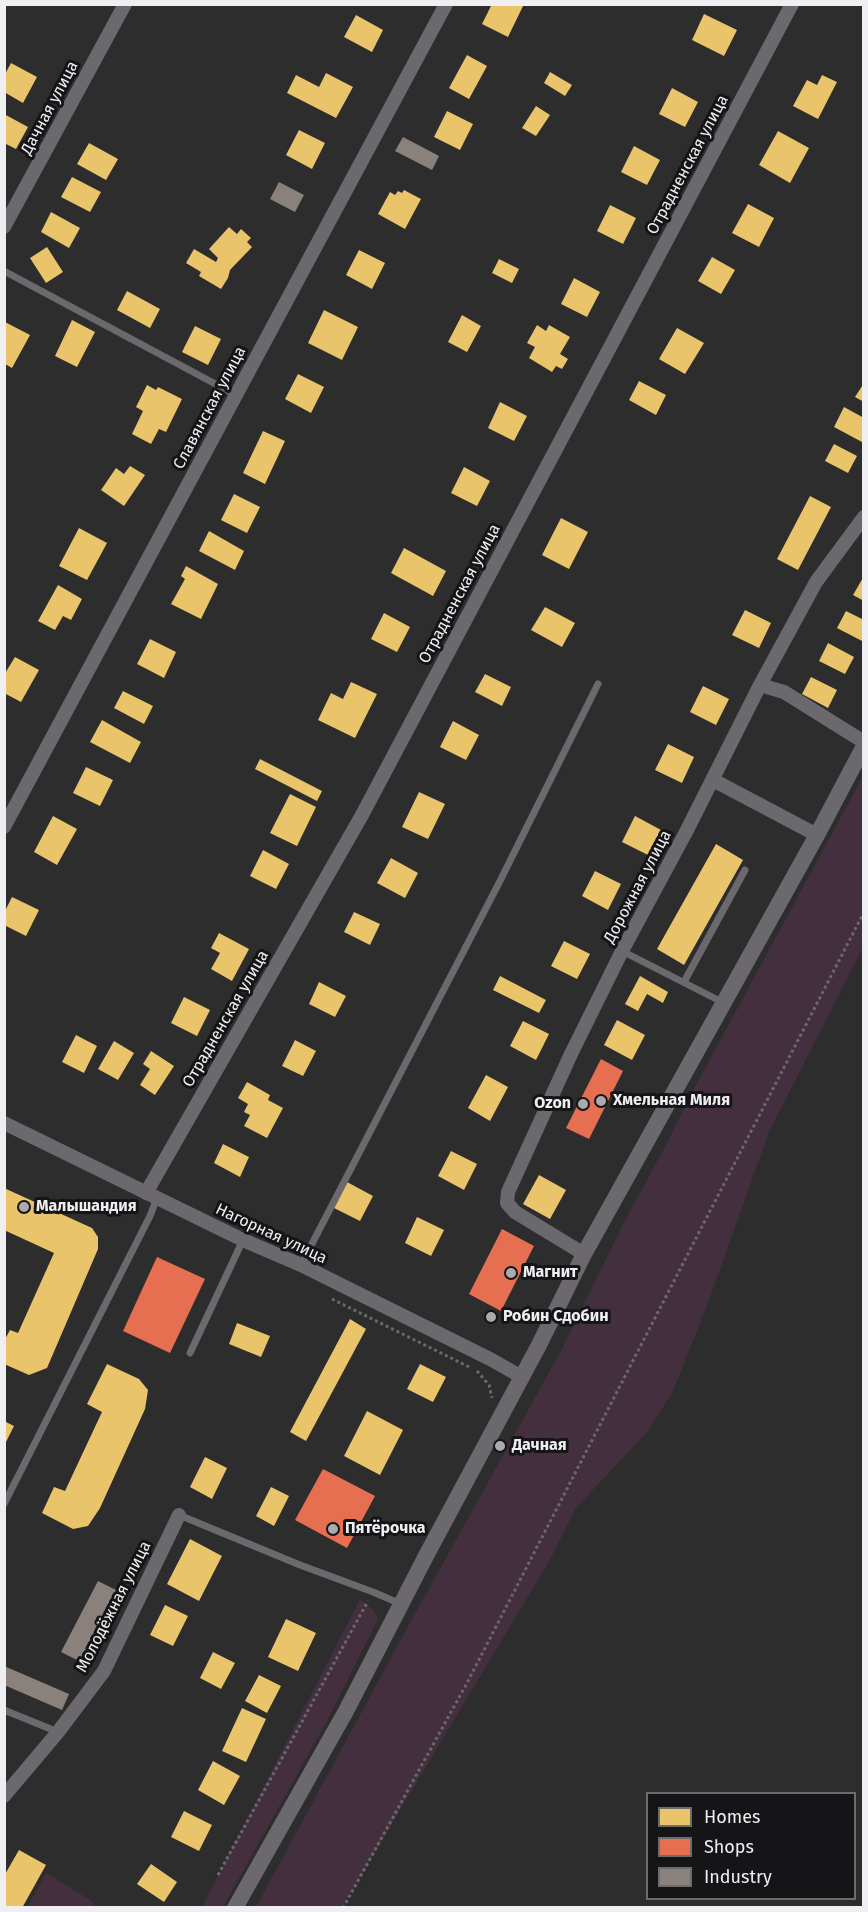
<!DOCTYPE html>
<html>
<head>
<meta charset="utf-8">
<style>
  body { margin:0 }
  #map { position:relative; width:868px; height:1912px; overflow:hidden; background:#2d2d2e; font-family:"Fira Sans",sans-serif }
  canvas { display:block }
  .frame { position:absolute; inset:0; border:6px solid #efeef1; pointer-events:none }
  .legend { position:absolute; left:646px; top:1792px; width:210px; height:108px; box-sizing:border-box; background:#151416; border:2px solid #6c6b6e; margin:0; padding:8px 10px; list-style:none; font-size:18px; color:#efeef1 }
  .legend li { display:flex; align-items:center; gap:12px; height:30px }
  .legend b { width:30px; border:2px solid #6c6b6e }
</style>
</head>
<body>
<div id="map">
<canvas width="868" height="1912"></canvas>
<div class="frame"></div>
<ul class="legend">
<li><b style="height:16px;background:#e9c46a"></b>Homes</li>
<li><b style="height:16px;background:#e76f51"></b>Shops</li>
<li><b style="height:16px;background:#8a817c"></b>Industry</li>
</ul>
</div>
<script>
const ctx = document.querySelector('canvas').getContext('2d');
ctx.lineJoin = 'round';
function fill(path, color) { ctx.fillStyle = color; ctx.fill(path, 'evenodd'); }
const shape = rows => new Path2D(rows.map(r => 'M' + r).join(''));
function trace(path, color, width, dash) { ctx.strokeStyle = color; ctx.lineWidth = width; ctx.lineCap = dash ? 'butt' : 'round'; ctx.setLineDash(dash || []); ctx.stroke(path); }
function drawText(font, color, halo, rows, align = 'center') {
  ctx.font = font + ' "Fira Sans",sans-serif'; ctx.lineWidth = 6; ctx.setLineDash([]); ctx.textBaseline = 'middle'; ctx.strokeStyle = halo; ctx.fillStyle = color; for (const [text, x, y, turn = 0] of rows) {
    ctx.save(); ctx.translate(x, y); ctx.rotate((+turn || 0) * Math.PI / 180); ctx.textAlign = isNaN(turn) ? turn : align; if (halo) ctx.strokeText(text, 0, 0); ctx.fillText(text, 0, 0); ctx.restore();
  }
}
fill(shape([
  [863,776,863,947,769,1132,708,1303,673,1391,648,1431,576,1508,551,1558,342,1907,256,1907,411,1621,562,1349,622,1226,667,1143,688,1100],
  [360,1599,374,1611,378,1619,327,1721,223,1907,202,1907],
  [46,1873,95,1903,93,1907,27,1907]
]), '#442f3f');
fill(shape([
  [492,4,524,4,508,37,482,24],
  [704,14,737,30,724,56,692,40],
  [356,15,383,30,372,52,344,37],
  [467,55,487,66,469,99,449,88],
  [11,63,37,77,23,103,4,92,4,76],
  [550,72,572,85,565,96,544,83],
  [326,73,353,87,336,118,287,93,296,75,319,87],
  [822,75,837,82,818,119,793,106,807,80,817,85],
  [672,88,698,102,685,127,659,114],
  [536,106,550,115,536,136,522,128],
  [447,111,473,124,460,150,434,137],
  [4,114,28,127,16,149,4,143],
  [299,130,325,143,312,169,286,155],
  [778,131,809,148,790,183,759,165],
  [89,143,118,159,106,180,77,164],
  [634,146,660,160,647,185,621,172],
  [72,177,101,192,90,212,61,197],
  [404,190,421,199,405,229,378,214,390,192,395,195,398,191,402,193],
  [748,204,774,218,759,247,732,233],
  [610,205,636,218,623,244,597,231],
  [51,212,80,228,69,248,41,232],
  [229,227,237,234,241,229,251,238,247,242,252,247,230,270,228,278,221,289,199,276,201,272,186,263,194,249,216,262,218,258,209,249],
  [47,247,63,272,46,283,30,258],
  [359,250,385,263,372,289,346,275],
  [712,257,735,270,721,294,698,281],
  [499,259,519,269,512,283,492,273],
  [574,278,600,292,587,317,561,304],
  [127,291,160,309,150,328,117,310],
  [324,310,358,327,342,360,308,343],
  [462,315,481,326,467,352,448,342],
  [72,320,95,332,77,367,55,356],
  [5,322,30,335,12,368,5,364],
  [537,325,546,331,549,325,570,337,560,354,568,359,562,369,556,366,552,372,529,358,535,347,527,343],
  [195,326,221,339,208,365,182,352],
  [677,328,704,343,685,374,659,359],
  [298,374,324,387,311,413,285,399],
  [639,381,666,395,656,415,629,400],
  [864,383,864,402,855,397],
  [147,385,156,390,158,387,182,399,166,432,159,429,151,444,132,434,143,411,136,407],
  [500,402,527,416,514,441,488,428],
  [844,407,864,418,862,442,834,427],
  [263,431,285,441,265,484,243,473],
  [834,444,857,456,848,473,825,461],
  [130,466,145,475,124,506,101,490,116,468,124,474],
  [464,467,490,481,477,506,451,493],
  [234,494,260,507,247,533,221,520],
  [810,496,831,507,798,570,777,559],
  [561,518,588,532,569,569,542,555],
  [79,528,107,543,87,580,59,566],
  [209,531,244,551,235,570,199,551],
  [404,548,446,571,433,596,391,573],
  [186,566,218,584,201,619,171,604,185,579,181,576],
  [864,576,864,601,853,595],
  [58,585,82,599,71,620,63,616,55,630,38,621],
  [545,607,575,623,562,647,531,630],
  [745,610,771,623,759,648,732,635],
  [846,611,864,620,864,642,837,628],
  [384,613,410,627,397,652,371,639],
  [150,639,176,652,164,678,137,664],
  [828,643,854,657,845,674,819,661],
  [15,657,39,670,21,702,4,693,4,675],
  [485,674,511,687,502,706,475,692],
  [811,677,837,690,828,708,802,694],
  [351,682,377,694,355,738,318,720,331,693,343,699],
  [703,686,729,699,716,725,690,712],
  [123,691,153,706,144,724,114,708],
  [102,720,141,742,130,763,90,742],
  [453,721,479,735,466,760,440,747],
  [668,744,694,757,682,783,655,770],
  [260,759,322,791,317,801,255,769],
  [86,767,113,780,100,806,73,793],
  [419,792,445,804,428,839,402,827],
  [290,794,316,807,297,846,270,833],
  [53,816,77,829,57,865,34,852],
  [635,816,661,830,648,855,622,842],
  [716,844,743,860,684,965,657,949],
  [263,850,289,864,276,889,250,876],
  [391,858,418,873,405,898,377,883],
  [595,871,621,884,608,910,582,896],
  [12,897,39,910,26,936,4,925,4,913],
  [354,912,380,924,370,945,344,932],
  [219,933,249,949,232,981,211,969,220,953,211,948],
  [564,941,590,954,577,979,551,966],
  [500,976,546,1000,539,1013,493,990],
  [640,976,668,992,663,1003,647,994,638,1011,625,1004],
  [319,982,346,996,335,1017,309,1004],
  [184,997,210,1010,197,1036,171,1023],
  [617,1020,645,1035,632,1060,604,1045],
  [523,1021,549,1034,536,1060,510,1046],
  [76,1035,97,1046,84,1073,62,1062],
  [295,1040,316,1051,303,1076,282,1066],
  [114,1041,134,1053,118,1080,98,1069],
  [151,1051,174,1066,155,1095,140,1085,150,1069,143,1064],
  [486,1075,508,1087,490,1121,468,1108],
  [247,1082,270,1095,268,1100,283,1108,267,1138,244,1126,250,1115,244,1112,248,1104,238,1098],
  [223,1144,249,1157,240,1177,214,1163],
  [451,1151,477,1164,464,1190,438,1176],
  [539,1175,566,1190,550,1219,523,1204],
  [347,1182,373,1196,360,1221,334,1208],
  [4,1188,92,1228,98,1237,98,1249,47,1368,29,1375,4,1364,4,1341,10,1330,18,1333,54,1253,4,1230],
  [417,1217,444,1230,431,1256,405,1243],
  [350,1319,366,1329,306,1441,290,1432],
  [237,1323,270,1336,261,1357,229,1344],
  [107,1364,139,1379,148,1390,145,1409,100,1508,88,1526,73,1529,42,1513,54,1487,65,1491,102,1412,87,1404],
  [420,1364,446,1377,433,1402,407,1389],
  [367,1411,403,1430,380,1475,344,1456],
  [4,1421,14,1426,4,1446],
  [205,1457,227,1468,212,1499,190,1487],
  [271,1487,289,1496,274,1526,256,1516],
  [190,1539,222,1556,199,1601,167,1584],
  [165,1605,188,1616,173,1646,150,1635],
  [286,1619,316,1633,298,1671,268,1657],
  [213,1652,235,1663,221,1689,200,1678],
  [259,1675,281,1686,267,1713,245,1701],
  [242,1708,266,1719,246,1762,222,1751],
  [213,1761,240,1776,224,1805,198,1790],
  [184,1811,212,1825,199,1851,171,1837],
  [19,1850,46,1865,22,1908,4,1908,4,1876],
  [151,1864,177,1882,164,1902,137,1884]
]), '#e9c46a');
fill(shape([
  [601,1059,623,1071,589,1139,566,1128],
  [502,1229,534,1246,501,1311,469,1294],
  [157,1257,205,1279,170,1353,123,1331],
  [323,1469,375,1496,347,1548,295,1520]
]), '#e76f51');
fill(shape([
  [403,137,439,156,432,170,395,151],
  [279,182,304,195,295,212,270,199],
  [98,1581,122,1593,85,1664,61,1652],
  [4,1666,69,1694,62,1710,4,1685]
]), '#8a817c');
trace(shape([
  [332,1299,469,1367],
  [477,1371,489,1385,492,1398],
  [218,1875,368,1601],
  [343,1908,467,1683,864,912]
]), '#6a686c', 3, [3, 3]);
trace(shape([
  [4,271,236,395],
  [622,951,724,1003],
  [684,982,745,870],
  [301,1265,500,881,598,684],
  [190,1353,243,1240],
  [4,1504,150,1216,157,1198],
  [179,1515,300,1565,373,1592,401,1604],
  [4,1710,58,1732]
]), '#6c696e', 7);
trace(shape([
  [4,227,125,4],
  [760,685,784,692,864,742],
  [713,780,817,835],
  [4,827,446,4],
  [4,1123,243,1240,301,1265,490,1359,522,1377],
  [146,1193,362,815,792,4],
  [584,1254,515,1212,507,1203,508,1192,571,1054,622,951,686,832,760,685,816,582,864,517],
  [4,1796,58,1732,104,1671,179,1515]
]), '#6c696e', 14);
trace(shape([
  [235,1908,346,1711,427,1554,539,1345,584,1254,817,835,864,746]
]), '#6c696e', 16);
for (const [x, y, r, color] of [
  [601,1101,6,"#abaaad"],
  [583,1104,6,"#abaaad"],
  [24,1207,6,"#abaaad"],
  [511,1273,6,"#abaaad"],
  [491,1317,6,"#abaaad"],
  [500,1446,6,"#abaaad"],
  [333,1529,6,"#abaaad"]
]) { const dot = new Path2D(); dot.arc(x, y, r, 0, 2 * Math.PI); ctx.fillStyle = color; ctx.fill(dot); trace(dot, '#151416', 2); }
drawText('16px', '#efeef1', '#151416', [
  ["Дачная улица",50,108,-62],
  ["Отрадненская улица",688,165,-62],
  ["Славянская улица",210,408,-62],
  ["Отрадненская улица",460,594,-62],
  ["Дорожная улица",638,887,-62],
  ["Отрадненская улица",226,1019,-60],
  ["Нагорная улица",271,1234,25],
  ["Молодёжная улица",114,1607,-63]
]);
drawText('bold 16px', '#efeef1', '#151416', [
  ["Хмельная Миля",613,1101],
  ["Ozon",571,1104,"right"],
  ["Малышандия",36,1207],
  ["Магнит",523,1273],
  ["Робин Сдобин",503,1317],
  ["Дачная",512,1446],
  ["Пятёрочка",345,1529]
], 'left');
</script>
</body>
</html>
